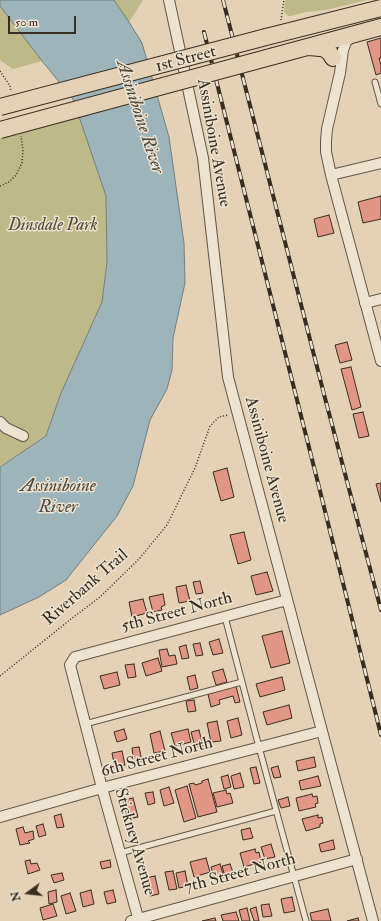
<!DOCTYPE html>
<html>
<head>
<meta charset="utf-8">
<style>
  body { margin:0 }
  #map { position:relative; width:381px; height:921px; overflow:hidden; background:#e5d2b6; font-family:"IM FELL Double Pica",serif }
  canvas { display:block }
  .north { position:absolute; left:8px; top:873px; width:40px; height:40px; -webkit-text-stroke:3px #eee2d0; paint-order:stroke; rotate:255deg; font-size:11px; font-weight:700; line-height:16px; text-align:center; color:#372d20 }
  .north::after { content:''; display:block; margin:auto; width:14px; height:18px; background:#372d20; clip-path:polygon(50% 0,100% 100%,50% 72%,0 100%) }
  .scale { position:absolute; left:8px; top:16px; width:68px; height:18px; box-sizing:border-box; border:2px solid #372d20; border-top:0; padding-left:5px; font-size:12px; line-height:14px; white-space:nowrap; color:#372d20; -webkit-text-stroke:3px #eee2d0; paint-order:stroke }
</style>
</head>
<body>
<div id="map">
<canvas width="381" height="921"></canvas>
<div class="north">N</div>
<div class="scale">50 m</div>
</div>
<script>
const ctx = document.querySelector('canvas').getContext('2d');
ctx.lineJoin = 'round';
function fill(path, color) { ctx.fillStyle = color; ctx.fill(path, 'evenodd'); }
const shape = rows => new Path2D(rows.map(r => 'M' + r).join(''));
function trace(path, color, width, dash) { ctx.strokeStyle = color; ctx.lineWidth = width; ctx.lineCap = dash ? 'butt' : 'round'; ctx.setLineDash(dash || []); ctx.stroke(path); }
function drawText(font, color, halo, rows, align = 'center') {
  ctx.font = font + ' "IM FELL Double Pica",serif'; ctx.lineWidth = 3; ctx.setLineDash([]); ctx.textBaseline = 'middle'; ctx.strokeStyle = halo; ctx.fillStyle = color; for (const [text, x, y, turn = 0] of rows) {
    ctx.save(); ctx.translate(x, y); ctx.rotate((+turn || 0) * Math.PI / 180); ctx.textAlign = isNaN(turn) ? turn : align; if (halo) ctx.strokeText(text, 0, 0); ctx.fillText(text, 0, 0); ctx.restore();
  }
}
fill(shape([
  [114,0,143,0,129,22],
  [285,0,367,0,326,10,306,12,291,16,288,16,284,12],
  [0,6,42,61,13,69,1,61,0,59],
  [77,112,106,196,107,262,102,302,61,393,46,436,0,466,0,132]
]), '#bdb988');
const water = shape([
  [0,0,114,0,129,22,142,43,169,137,184,243,185,283,173,338,172,370,167,389,150,420,133,486,117,516,66,580,39,597,0,615,0,467,46,436,61,393,102,302,107,262,106,196,73,99,42,61,0,6,0,0]
]);
fill(water, '#9cb4ba');
trace(water, '#747e7c', 1);
const building = shape([
  [381,38,381,58,379,58,381,65,381,73,376,75,367,42,381,38],
  [381,196,381,219,363,223,358,202,381,196],
  [329,215,334,233,318,237,314,219,329,215],
  [347,342,352,360,340,363,335,345,347,342],
  [351,367,361,407,352,410,341,369,351,367],
  [363,412,369,436,359,438,353,414,363,412],
  [227,468,234,497,221,501,213,472,227,468],
  [381,483,381,502,376,484,381,483],
  [244,532,251,560,238,564,230,535,244,532],
  [267,572,273,591,256,595,251,576,267,572],
  [200,581,203,593,196,594,193,582,200,581],
  [186,585,190,601,179,603,176,587,186,585],
  [163,594,165,605,161,607,162,610,153,612,149,597,163,594],
  [143,599,147,613,132,617,129,602,143,599],
  [282,631,290,663,271,668,262,636,282,631],
  [219,639,223,653,213,655,209,642,219,639],
  [200,643,203,655,196,656,193,644,200,643],
  [186,645,189,658,182,659,179,647,186,645],
  [167,649,169,656,175,655,177,664,162,667,159,650,167,649],
  [158,658,162,671,146,676,142,663,158,658],
  [134,664,136,677,128,678,125,665,134,664],
  [223,669,227,682,216,685,212,672,223,669],
  [117,672,120,685,104,689,100,676,117,672],
  [195,675,198,688,190,690,187,677,195,675],
  [282,677,285,690,260,697,256,684,282,677],
  [236,686,240,702,235,703,233,696,219,700,220,704,211,707,208,694,236,686],
  [194,700,196,711,188,712,186,701,194,700],
  [289,705,292,718,267,725,263,712,289,705],
  [238,718,242,735,231,738,227,721,238,718],
  [217,721,221,741,211,742,207,723,217,721],
  [124,729,127,739,117,742,114,732,124,729],
  [188,729,191,742,175,746,171,733,188,729],
  [199,730,203,746,195,747,191,732,199,730],
  [160,731,165,751,154,753,150,734,160,731],
  [139,747,142,761,134,762,132,748,139,747],
  [122,751,125,765,115,768,112,753,122,751],
  [314,757,316,767,298,771,296,761,314,757],
  [278,766,281,777,274,778,271,768,278,766],
  [256,767,260,783,254,784,250,768,256,767],
  [240,773,244,787,234,789,231,776,240,773],
  [228,775,231,787,224,789,221,777,228,775],
  [318,776,321,786,301,790,299,781,318,776],
  [208,779,217,812,198,817,189,784,194,783,195,785,202,783,202,781,208,779],
  [187,786,196,818,184,822,175,790,187,786],
  [169,787,174,803,164,806,160,790,169,787],
  [226,790,227,794,230,793,233,803,217,807,213,793,226,790],
  [153,792,155,803,148,805,145,793,153,792],
  [312,794,313,797,317,796,318,803,315,804,316,807,299,811,296,798,312,794],
  [288,797,290,806,281,808,278,800,288,797],
  [133,798,138,817,128,819,123,800,133,798],
  [61,814,64,827,57,828,54,816,61,814],
  [318,815,318,818,322,817,323,823,320,824,320,827,306,831,302,819,318,815],
  [43,824,46,835,39,837,36,826,43,824],
  [23,827,25,833,33,831,34,839,28,841,30,843,20,845,16,829,23,827],
  [250,828,253,838,243,840,241,830,250,828],
  [333,840,335,849,321,852,319,844,333,840],
  [271,844,275,857,265,859,261,847,271,844],
  [255,849,256,853,259,852,261,862,244,867,240,853,255,849],
  [206,858,210,872,194,877,190,862,206,858],
  [30,860,31,864,37,863,40,870,28,874,25,861,30,860],
  [110,860,111,867,102,869,100,862,110,860],
  [220,864,224,877,215,879,211,867,220,864],
  [230,864,234,875,225,877,222,866,230,864],
  [173,871,177,889,169,890,165,872,173,871],
  [185,871,188,886,179,888,176,873,185,871],
  [62,873,64,880,54,883,51,875,62,873],
  [155,876,159,894,150,896,145,878,155,876],
  [56,890,57,902,49,904,48,892,56,890],
  [91,890,94,904,83,907,80,893,91,890],
  [113,890,116,902,107,904,104,892,113,890],
  [70,893,76,911,66,914,61,896,70,893],
  [292,897,295,911,284,913,281,899,292,897],
  [53,904,57,916,43,920,40,908,53,904],
  [269,904,272,916,263,917,261,905,269,904],
  [256,907,259,921,254,921,250,909,256,907],
  [247,908,250,921,242,921,239,910,247,908],
  [328,909,331,921,312,921,310,913,328,909],
  [236,912,239,921,223,921,221,915,236,912],
  [215,918,216,921,202,921,215,918],
  [358,918,359,921,347,921,358,918]
]);
fill(building, '#e29685');
trace(building, '#372d20', 1);
const lane = shape([
  [375,82,381,104],
  [225,617,259,747,306,921],
  [85,724,242,682],
  [120,853,276,811]
]);
const street = shape([
  [169,0,203,158,228,377,322,731,373,921],
  [352,36,346,42,343,50,340,73,327,129,326,141,326,152,331,175,381,361],
  [331,175,381,163],
  [365,303,381,299],
  [0,422,6,428,23,436],
  [0,817,102,788,322,731],
  [131,921,357,859],
  [139,921,102,788,70,665,75,657,287,600]
]);
const primary = shape([
  [266,37,381,8],
  [309,47,320,48,325,49,330,53,333,58],
  [274,56,381,27]
]);
trace(lane, '#625646', 7);
trace(street, '#625646', 12);
trace(primary, '#372d20', 18);
trace(shape([
  [281,20,284,0],
  [0,71,10,86,11,92],
  [0,186,9,182,16,175,22,163,23,150,21,136],
  [0,676,71,619,100,597,139,559,167,525,195,468,210,426,219,417,228,415]
]), '#372d20', 1.5, [1, 2]);
trace(lane, '#eee2d0', 5);
trace(street, '#eee2d0', 10);
trace(primary, '#e5d2b6', 16);
const rail = shape([
  [223,0,325,398,381,610],
  [204,32,317,479,381,735]
]);
trace(rail, '#372d20', 4);
trace(rail, '#eee2d0', 2.5, [8]);
const primaryBridge = shape([
  [0,107,266,37],
  [0,130,274,56]
]);
trace(primaryBridge, '#372d20', 18, []);
trace(primaryBridge, '#e5d2b6', 16);
drawText('17px', '#372d20', '#eee2d0', [
  ["1st Street",186,60,-15],
  ["Assiniboine Avenue",213,143,80],
  ["Assiniboine Avenue",266,460,75],
  ["Riverbank Trail",86,588,-41],
  ["5th Street North",177,613,-15],
  ["6th Street North",157,758,-15],
  ["Stickney Avenue",134,842,74],
  ["7th Street North",240,874,-15]
]);
drawText('italic 17px', '#524935', '#eee2d0', [
  ["Dinsdale Park",53,226]
]);
drawText('italic 18px', '#4b483f', '#eee2d0', [
  ["Assiniboine River",139,117,72],
  ["Assiniboine",58,487],
  ["River",58,508]
]);
</script>
</body>
</html>
